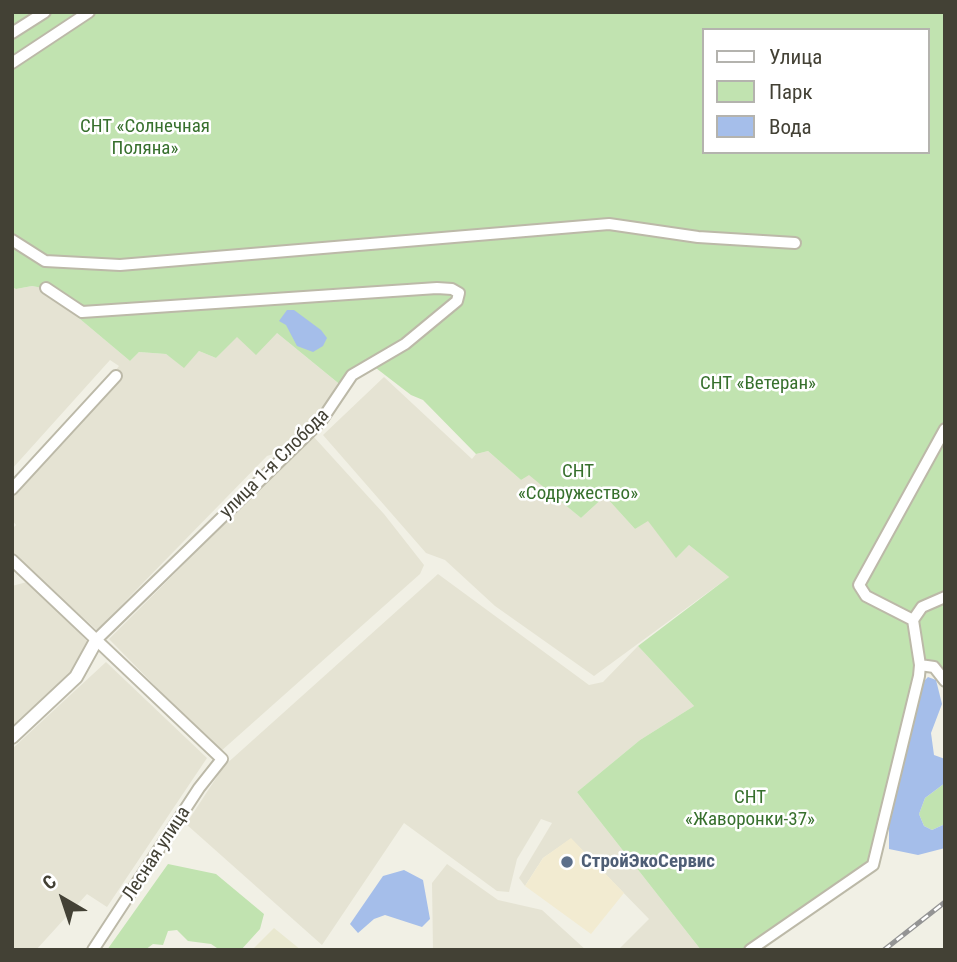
<!DOCTYPE html>
<html>
<head>
<meta charset="utf-8">
<style>
  body { margin:0 }
  #map { position:relative; width:957px; height:962px; overflow:hidden; background:#f1f0e5; font-family:"Roboto Condensed",sans-serif }
  canvas { display:block }
  .frame { position:absolute; inset:0; border:14px solid #434135; pointer-events:none }
  .legend { position:absolute; left:702px; top:28px; width:228px; height:126px; box-sizing:border-box; background:#fff; border:2px solid #b4b3ae; margin:0; padding:9px 12px; list-style:none; font-size:21px; color:#434135 }
  .legend li { display:flex; align-items:center; gap:14px; height:35px }
  .legend b { width:35px; border:2px solid #b4b3ae }
  .north { position:absolute; left:28px; top:864px; width:70px; height:70px; -webkit-text-stroke:5px #fff; paint-order:stroke; rotate:321deg; font-size:19px; font-weight:700; line-height:28px; text-align:center; color:#434135 }
  .north::after { content:''; display:block; margin:auto; width:24px; height:32px; background:#434135; clip-path:polygon(50% 0,100% 100%,50% 72%,0 100%) }
</style>
</head>
<body>
<div id="map">
<canvas width="957" height="962"></canvas>
<div class="frame"></div>
<ul class="legend">
<li><b style="height:9px;background:#fff"></b>Улица</li>
<li><b style="height:19px;background:#c1e3b0"></b>Парк</li>
<li><b style="height:19px;background:#a5beea"></b>Вода</li>
</ul>
<div class="north">С</div>
</div>
<script>
const ctx = document.querySelector('canvas').getContext('2d');
ctx.lineJoin = 'round';
function fill(path, color) { ctx.fillStyle = color; ctx.fill(path, 'evenodd'); }
const shape = rows => new Path2D(rows.map(r => 'M' + r).join(''));
function trace(path, color, width, dash) { ctx.strokeStyle = color; ctx.lineWidth = width; ctx.lineCap = dash ? 'butt' : 'round'; ctx.setLineDash(dash || []); ctx.stroke(path); }
function drawText(font, color, halo, rows, align = 'center') {
  ctx.font = font + ' "Roboto Condensed",sans-serif'; ctx.lineWidth = 5; ctx.setLineDash([]); ctx.textBaseline = 'middle'; ctx.strokeStyle = halo; ctx.fillStyle = color; for (const [text, x, y, turn = 0] of rows) {
    ctx.save(); ctx.translate(x, y); ctx.rotate((+turn || 0) * Math.PI / 180); ctx.textAlign = isNaN(turn) ? turn : align; if (halo) ctx.strokeText(text, 0, 0); ctx.fillText(text, 0, 0); ctx.restore();
  }
}
fill(shape([
  [32,286,43,288,130,361,139,352,166,354,184,367,199,351,216,358,237,336,277,333,338,383,325,409,282,451,267,456,97,630,27,568,12,550,12,529,16,525,12,520,12,498,119,366,110,360,12,469,12,287,16,289],
  [384,377,472,459,476,454,488,451,521,480,529,474,581,518,605,496,635,529,648,520,676,557,689,545,729,577,594,676,495,606,445,560,426,553,323,435],
  [313,436,384,514,424,565,420,574,220,752,109,639],
  [438,574,589,685,603,682,638,646,694,706,640,740,577,792,701,950,618,950,649,919,571,839,543,858,525,886,519,878,552,823,541,819,517,859,509,892,497,891,404,823,322,945,186,824,224,766],
  [27,582,89,643,78,667,12,733,12,586],
  [106,662,207,758,107,907,87,894,36,950,12,950,12,749],
  [447,864,498,900,542,910,586,950,433,950,432,883]
]), '#e5e3d3');
fill(shape([
  [571,838,624,893,591,934,525,886,543,858]
]), '#f2ebd1');
fill(shape([
  [274,928,301,950,252,950]
]), '#e9e8d0');
fill(shape([
  [12,12,945,12,945,681,924,665,873,865,750,950,701,950,577,792,640,740,694,706,638,646,729,577,689,545,676,558,648,521,635,529,605,496,581,518,529,475,521,480,488,451,476,454,423,400,411,395,372,365,343,387,277,333,256,355,237,337,216,358,199,351,184,368,166,354,139,352,130,361,43,288,32,286,16,289,12,287],
  [703,30,927,30,927,152,703,152],
  [945,783,945,824,932,830,924,826,919,814,925,798],
  [168,864,216,874,264,914,260,929,241,950,220,950,211,944,188,941,177,930,168,931,163,945,153,944,145,950,107,950]
]), '#c1e3b0');
fill(shape([
  [287,310,294,310,321,330,327,338,323,346,313,352,297,346,286,325,279,321],
  [928,677,936,680,942,704,931,733,934,755,945,759,945,783,925,798,919,814,924,826,932,830,945,824,945,848,918,855,889,849,889,819,923,682],
  [404,870,423,880,430,919,422,927,385,915,374,919,358,933,350,924,383,876]
]), '#a5beea');
const minor = shape([
  [12,33,45,12],
  [12,63,89,12],
  [12,240,45,261,120,265,609,224,698,237,795,243],
  [46,288,82,312,437,288,452,289,459,293,457,301,405,344,352,375,321,421,97,639],
  [12,489,116,376],
  [12,560,222,759,199,788,93,950],
  [913,620,866,596,859,585,945,429],
  [920,665,934,667,945,681],
  [750,950,873,865,919,676,920,665,913,620,922,607,945,597]
]);
const tertiary = shape([
  [12,737,76,677,97,639]
]);
trace(minor, '#bcb9a8', 14);
trace(tertiary, '#bcb9a8', 16);
trace(minor, '#fff', 10);
trace(tertiary, '#fff', 12);
const rail = shape([
  [884,950,945,902]
]);
trace(rail, '#949494', 5);
trace(rail, '#fff', 2.5, [8]);
for (const [x, y, r, color] of [
  [567,862,7,"#5c6f8a"]
]) { const dot = new Path2D(); dot.arc(x, y, r, 0, 2 * Math.PI); ctx.fillStyle = color; ctx.fill(dot); trace(dot, '#fff', 2.5); }
drawText('19px', '#37702d', '#fff', [
  ["СНТ «Солнечная",145,127],
  ["Поляна»",145,149],
  ["СНТ «Ветеран»",758,384],
  ["СНТ",578,472],
  ["«Содружество»",578,494],
  ["СНТ",750,798],
  ["«Жаворонки-37»",750,820]
]);
drawText('19px', '#434135', '#fff', [
  ["улица 1-я Слобода",275,464,-45],
  ["Лесная улица",157,854,-57]
]);
drawText('bold 19px', '#4e5e75', '#fff', [
  ["СтройЭкоСервис",581,862]
], 'left');
</script>
</body>
</html>
